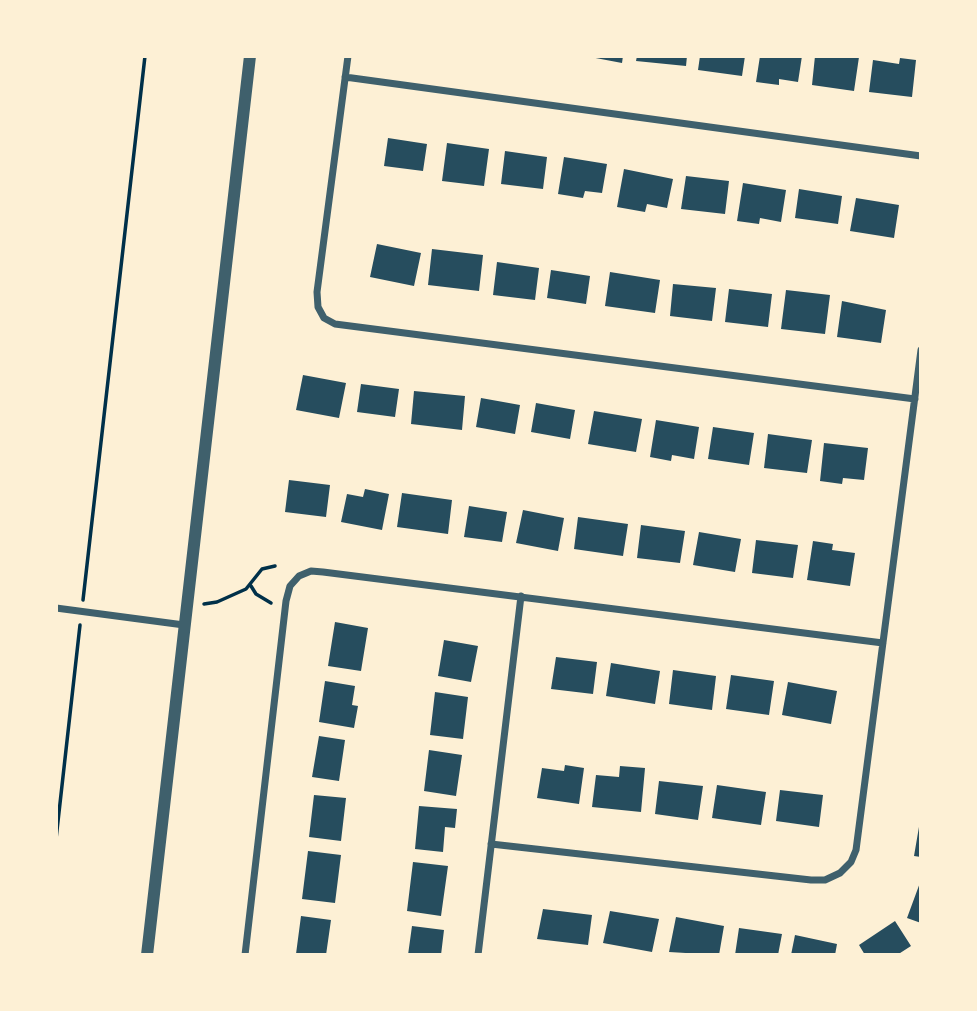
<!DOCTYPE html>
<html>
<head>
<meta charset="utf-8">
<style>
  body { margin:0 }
  #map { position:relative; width:977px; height:1011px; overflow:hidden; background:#fdf0d5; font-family:"Source Sans 3",sans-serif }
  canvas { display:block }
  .frame { position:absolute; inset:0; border:58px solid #fdf0d5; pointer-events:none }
</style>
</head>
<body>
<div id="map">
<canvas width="977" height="1011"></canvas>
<div class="frame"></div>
</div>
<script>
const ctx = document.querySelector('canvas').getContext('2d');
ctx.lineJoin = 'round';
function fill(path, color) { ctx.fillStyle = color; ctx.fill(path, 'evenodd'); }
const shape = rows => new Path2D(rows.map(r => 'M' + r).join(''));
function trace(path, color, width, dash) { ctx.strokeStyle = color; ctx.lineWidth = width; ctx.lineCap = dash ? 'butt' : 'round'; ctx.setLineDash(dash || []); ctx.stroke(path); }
fill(shape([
  [585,56,623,56,622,63],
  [637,56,687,56,686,66,636,61],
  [700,56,745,56,742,76,698,70],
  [760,56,802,56,798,82,779,79,779,85,756,82],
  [815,56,859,57,854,91,812,85],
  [900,58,916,60,912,97,869,92,873,60,899,64],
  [388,138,427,144,423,171,384,166],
  [447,143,489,149,484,186,442,181],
  [505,151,547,157,543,189,501,184],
  [564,157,607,164,602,193,585,191,583,198,558,194],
  [624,169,673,179,667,208,647,204,645,212,617,207],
  [686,176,729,181,725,214,681,209],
  [743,183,786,190,781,222,760,218,759,224,737,221],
  [799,189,842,196,838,224,795,218],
  [856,198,899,205,894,238,850,231],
  [377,244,421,253,414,286,370,277],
  [432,249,483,255,479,291,428,285],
  [497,262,539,268,535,300,493,295],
  [551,270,590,276,586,304,547,298],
  [610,272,660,280,655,313,605,306],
  [673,284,716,288,712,321,670,316],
  [729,289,772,294,768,327,725,322],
  [786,290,830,295,825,334,781,329],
  [842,301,886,310,881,343,837,337],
  [303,375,346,383,339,418,296,410],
  [361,384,399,389,395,417,357,412],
  [414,391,465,396,462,430,411,424],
  [481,398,520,405,515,434,476,427],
  [536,403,575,410,570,439,531,432],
  [594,411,642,419,636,452,588,444],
  [656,420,699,427,694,459,672,455,671,461,650,457],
  [713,427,754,433,749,465,708,459],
  [768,434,812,440,807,473,764,468],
  [824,443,868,448,864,480,843,478,842,484,820,481],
  [289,480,330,485,326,517,285,512],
  [365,489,389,494,382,530,341,522,347,494,363,497],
  [402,493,452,500,448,534,397,527],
  [469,506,507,512,502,542,464,537],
  [523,510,564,518,558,551,516,543],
  [578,517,628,524,623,556,574,549],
  [641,525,685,531,680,563,637,558],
  [699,532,741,539,735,572,693,565],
  [756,540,798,545,793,578,752,573],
  [813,541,833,544,832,550,855,553,850,586,807,580],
  [335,622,368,628,361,671,328,666],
  [444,640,478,646,471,682,438,676],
  [556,657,597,662,593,694,551,689],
  [611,663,660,671,655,704,606,696],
  [673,670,716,676,712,710,669,704],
  [731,675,774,681,769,715,726,709],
  [325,681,355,686,352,705,358,706,354,728,319,722],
  [788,682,837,691,831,724,782,715],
  [435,692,468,697,463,739,430,735],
  [319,736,345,740,339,781,312,777],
  [429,750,462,755,456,796,424,791],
  [565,765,584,768,579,804,537,798,542,768,564,771],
  [620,766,645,768,641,812,592,807,596,775,619,777],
  [659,781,703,786,698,820,655,814],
  [717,785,766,792,761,825,712,818],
  [780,790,823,795,819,827,776,821],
  [314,795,346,798,341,841,309,837],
  [419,806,457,809,455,828,445,827,443,852,415,849],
  [920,821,921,821,921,857,914,856],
  [308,851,341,855,335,903,302,899],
  [413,862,448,866,441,916,407,911],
  [921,880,921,923,907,918],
  [543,909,592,915,588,945,537,939],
  [610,911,659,919,652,952,603,943],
  [301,916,331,920,326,955,296,954],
  [676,917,724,926,719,955,669,952],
  [895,921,911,946,897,955,865,955,859,945],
  [412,926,444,930,441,955,408,955],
  [739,928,782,934,778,955,735,955],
  [795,935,837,944,835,955,791,955]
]), '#264d5e');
trace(shape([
  [251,586,256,594,271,603],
  [83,600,145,56],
  [204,604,217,602,246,589,262,569,275,566],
  [56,839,80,625]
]), '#003049', 3.5);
trace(shape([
  [348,56,317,292,318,307,324,318,335,324,915,399],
  [345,77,921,156],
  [56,608,184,625],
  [491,844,811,880,825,880,840,873,851,862,856,850,921,350],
  [245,955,286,601,290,586,299,576,311,571,323,572,883,643],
  [478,955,521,596]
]), '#3f606c', 7);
trace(shape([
  [147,955,250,56]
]), '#3f606c', 12);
</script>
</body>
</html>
